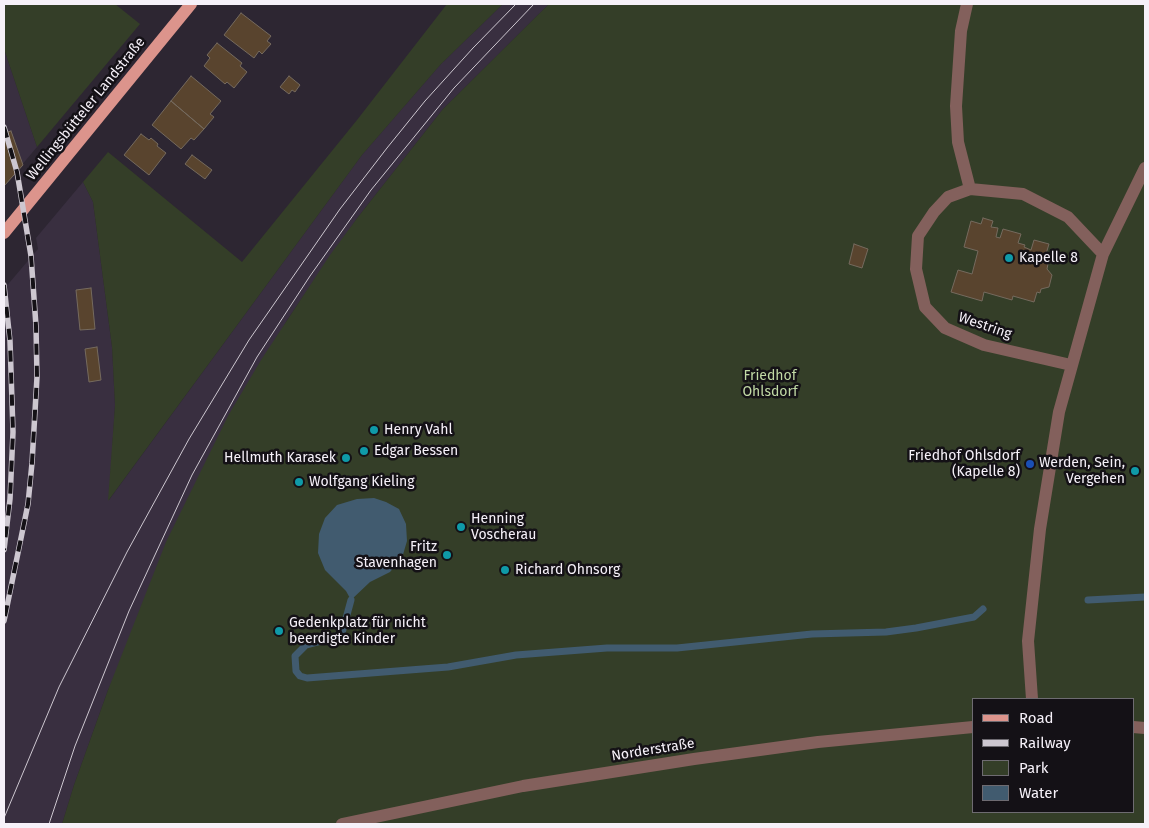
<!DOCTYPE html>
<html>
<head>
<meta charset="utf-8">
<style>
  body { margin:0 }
  #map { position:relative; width:1149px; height:828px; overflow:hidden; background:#2d2632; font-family:"Fira Sans",sans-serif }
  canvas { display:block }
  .frame { position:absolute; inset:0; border:5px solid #f6f1f9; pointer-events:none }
  .legend { position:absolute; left:972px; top:698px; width:162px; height:115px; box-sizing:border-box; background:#141116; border:1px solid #6e6b71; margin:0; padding:6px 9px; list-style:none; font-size:15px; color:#f6f1f9 }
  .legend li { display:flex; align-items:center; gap:10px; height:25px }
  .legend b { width:25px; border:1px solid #6e6b71 }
</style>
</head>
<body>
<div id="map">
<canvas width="1149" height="828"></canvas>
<div class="frame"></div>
<ul class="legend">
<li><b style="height:6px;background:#dc948c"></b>Road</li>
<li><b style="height:6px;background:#cdc7d0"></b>Railway</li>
<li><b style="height:14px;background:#343e28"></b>Park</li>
<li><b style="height:14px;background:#415b6f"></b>Water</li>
</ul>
</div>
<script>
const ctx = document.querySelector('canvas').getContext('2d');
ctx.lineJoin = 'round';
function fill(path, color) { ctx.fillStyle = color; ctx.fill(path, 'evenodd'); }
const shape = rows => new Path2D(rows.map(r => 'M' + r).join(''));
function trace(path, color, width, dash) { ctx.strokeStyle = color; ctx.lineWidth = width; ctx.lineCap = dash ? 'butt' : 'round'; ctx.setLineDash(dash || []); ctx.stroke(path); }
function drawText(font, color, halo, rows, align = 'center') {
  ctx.font = font + ' "Fira Sans",sans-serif'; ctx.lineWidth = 5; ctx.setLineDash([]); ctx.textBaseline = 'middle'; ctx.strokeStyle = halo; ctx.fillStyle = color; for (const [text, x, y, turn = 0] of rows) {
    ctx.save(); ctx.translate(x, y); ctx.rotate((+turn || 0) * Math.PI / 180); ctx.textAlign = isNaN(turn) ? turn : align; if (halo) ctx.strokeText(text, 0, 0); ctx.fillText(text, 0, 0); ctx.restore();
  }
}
fill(shape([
  [503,4,549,4,443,109,358,217,287,320,108,690,74,785,62,824,4,824,4,289,38,249,36,238,83,182,93,202,112,347,115,405,109,500,362,155,441,64],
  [4,49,37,147,4,186]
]), '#392f40');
fill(shape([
  [4,4,115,4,140,24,37,147,4,49],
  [447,4,503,4,441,64,362,155,108,501,115,405,112,347,93,202,83,182,108,152,242,262,357,120],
  [549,4,1145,4,1145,824,62,824,74,785,108,690,166,542,228,416,261,360,330,255,358,217,443,109],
  [973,699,1133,699,1133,812,973,812]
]), '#343e28');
fill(shape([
  [374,498,386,502,399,509,406,524,407,541,402,558,390,572,370,582,351,600,346,591,325,570,318,553,319,534,325,518,337,505,357,499]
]), '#415b6f');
trace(shape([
  [351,600,342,633,332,638,306,645,295,656,296,671,300,676,307,678,448,667,516,655,607,648,677,648,812,634,886,632,916,628,974,617,983,609],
  [1088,600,1145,597]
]), '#415b6f', 7);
const building = shape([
  [241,13,271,36,267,41,271,44,262,54,259,51,254,58,224,35,241,13],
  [217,43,242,63,240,66,247,72,234,88,227,82,225,84,204,66,210,58,207,55,217,43],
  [191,76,221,101,210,114,214,117,204,129,171,101,191,76],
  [289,76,300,85,295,92,292,90,289,94,280,87,289,76],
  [171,101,204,129,194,140,191,138,181,149,152,125,171,101],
  [11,131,23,165,4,186,4,133,11,131],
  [141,134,149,140,151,138,158,144,157,146,166,153,149,175,124,155,141,134],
  [192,155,212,170,205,179,185,164,192,155],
  [983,218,993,221,991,227,998,228,996,237,1000,238,1003,229,1021,234,1018,243,1025,245,1024,247,1031,250,1034,240,1049,244,1046,254,1044,253,1041,262,1048,264,1047,269,1052,275,1049,287,1041,289,1040,293,1037,292,1034,302,1013,296,1012,300,984,292,982,301,951,292,958,270,972,274,978,251,964,247,971,221,981,224,983,218],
  [854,244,868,249,862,268,849,264,854,244],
  [91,288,95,329,80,330,76,290,91,288],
  [97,347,101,380,89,382,85,349,97,347]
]);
fill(building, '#59442e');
trace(building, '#756a5e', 1);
trace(shape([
  [967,4,961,31,956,106,958,142,970,189],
  [1071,365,984,345,945,328,925,307,916,269,918,236,934,212,948,197,970,189,1023,194,1068,217,1103,254],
  [1032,699,1028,641,1040,529,1059,412,1103,254,1145,168],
  [1133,727,1145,728],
  [342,824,523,786,694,759,818,742,973,727]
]), '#83605c', 12);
trace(shape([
  [4,233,191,4]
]), '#dc948c', 12);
trace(shape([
  [4,818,59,687,127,552,189,439,249,340,340,209,387,148,425,101,473,48,516,4],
  [49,824,75,746,129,611,192,475,257,357,310,276,371,190,454,88,534,4]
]), '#cdc7d0', 1);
const rail = shape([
  [4,127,17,172,31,256,36,326,37,377,32,463,28,504,4,621],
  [4,285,10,341,13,432,10,499,4,550]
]);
trace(rail, '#cdc7d0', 5.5);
trace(rail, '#141116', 4, [11]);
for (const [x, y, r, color] of [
  [1009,258,5,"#0f9aa8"],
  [374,430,5,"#0f9aa8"],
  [364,451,5,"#0f9aa8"],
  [346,458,5,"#0f9aa8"],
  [1030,464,5,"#1a4fb4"],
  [1135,471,5,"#0f9aa8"],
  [299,482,5,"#0f9aa8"],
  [461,527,5,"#0f9aa8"],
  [447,555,5,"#0f9aa8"],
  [505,570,5,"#0f9aa8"],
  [279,631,5,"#0f9aa8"]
]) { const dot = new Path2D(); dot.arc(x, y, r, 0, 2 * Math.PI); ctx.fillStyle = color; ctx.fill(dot); trace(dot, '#141116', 2); }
drawText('14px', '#f6f1f9', '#141116', [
  ["Wellingsbütteler Landstraße",86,109,-51],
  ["Westring",985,326,19],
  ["Norderstraße",653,750,-9]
]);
drawText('14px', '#f6f1f9', '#141116', [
  ["Kapelle 8",1019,258],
  ["Henry Vahl",384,430],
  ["Edgar Bessen",374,451],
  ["Friedhof Ohlsdorf",1020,456,"right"],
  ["(Kapelle 8)",1020,472,"right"],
  ["Hellmuth Karasek",336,458,"right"],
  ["Werden, Sein,",1125,463,"right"],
  ["Vergehen",1125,479,"right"],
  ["Wolfgang Kieling",309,482],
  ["Henning",471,519],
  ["Voscherau",471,535],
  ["Fritz",437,547,"right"],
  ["Stavenhagen",437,563,"right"],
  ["Richard Ohnsorg",515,570],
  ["Gedenkplatz für nicht",289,623],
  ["beerdigte Kinder",289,639]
], 'left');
drawText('14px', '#c1d9a5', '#141116', [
  ["Friedhof",770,376],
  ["Ohlsdorf",770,392]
]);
</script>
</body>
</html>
